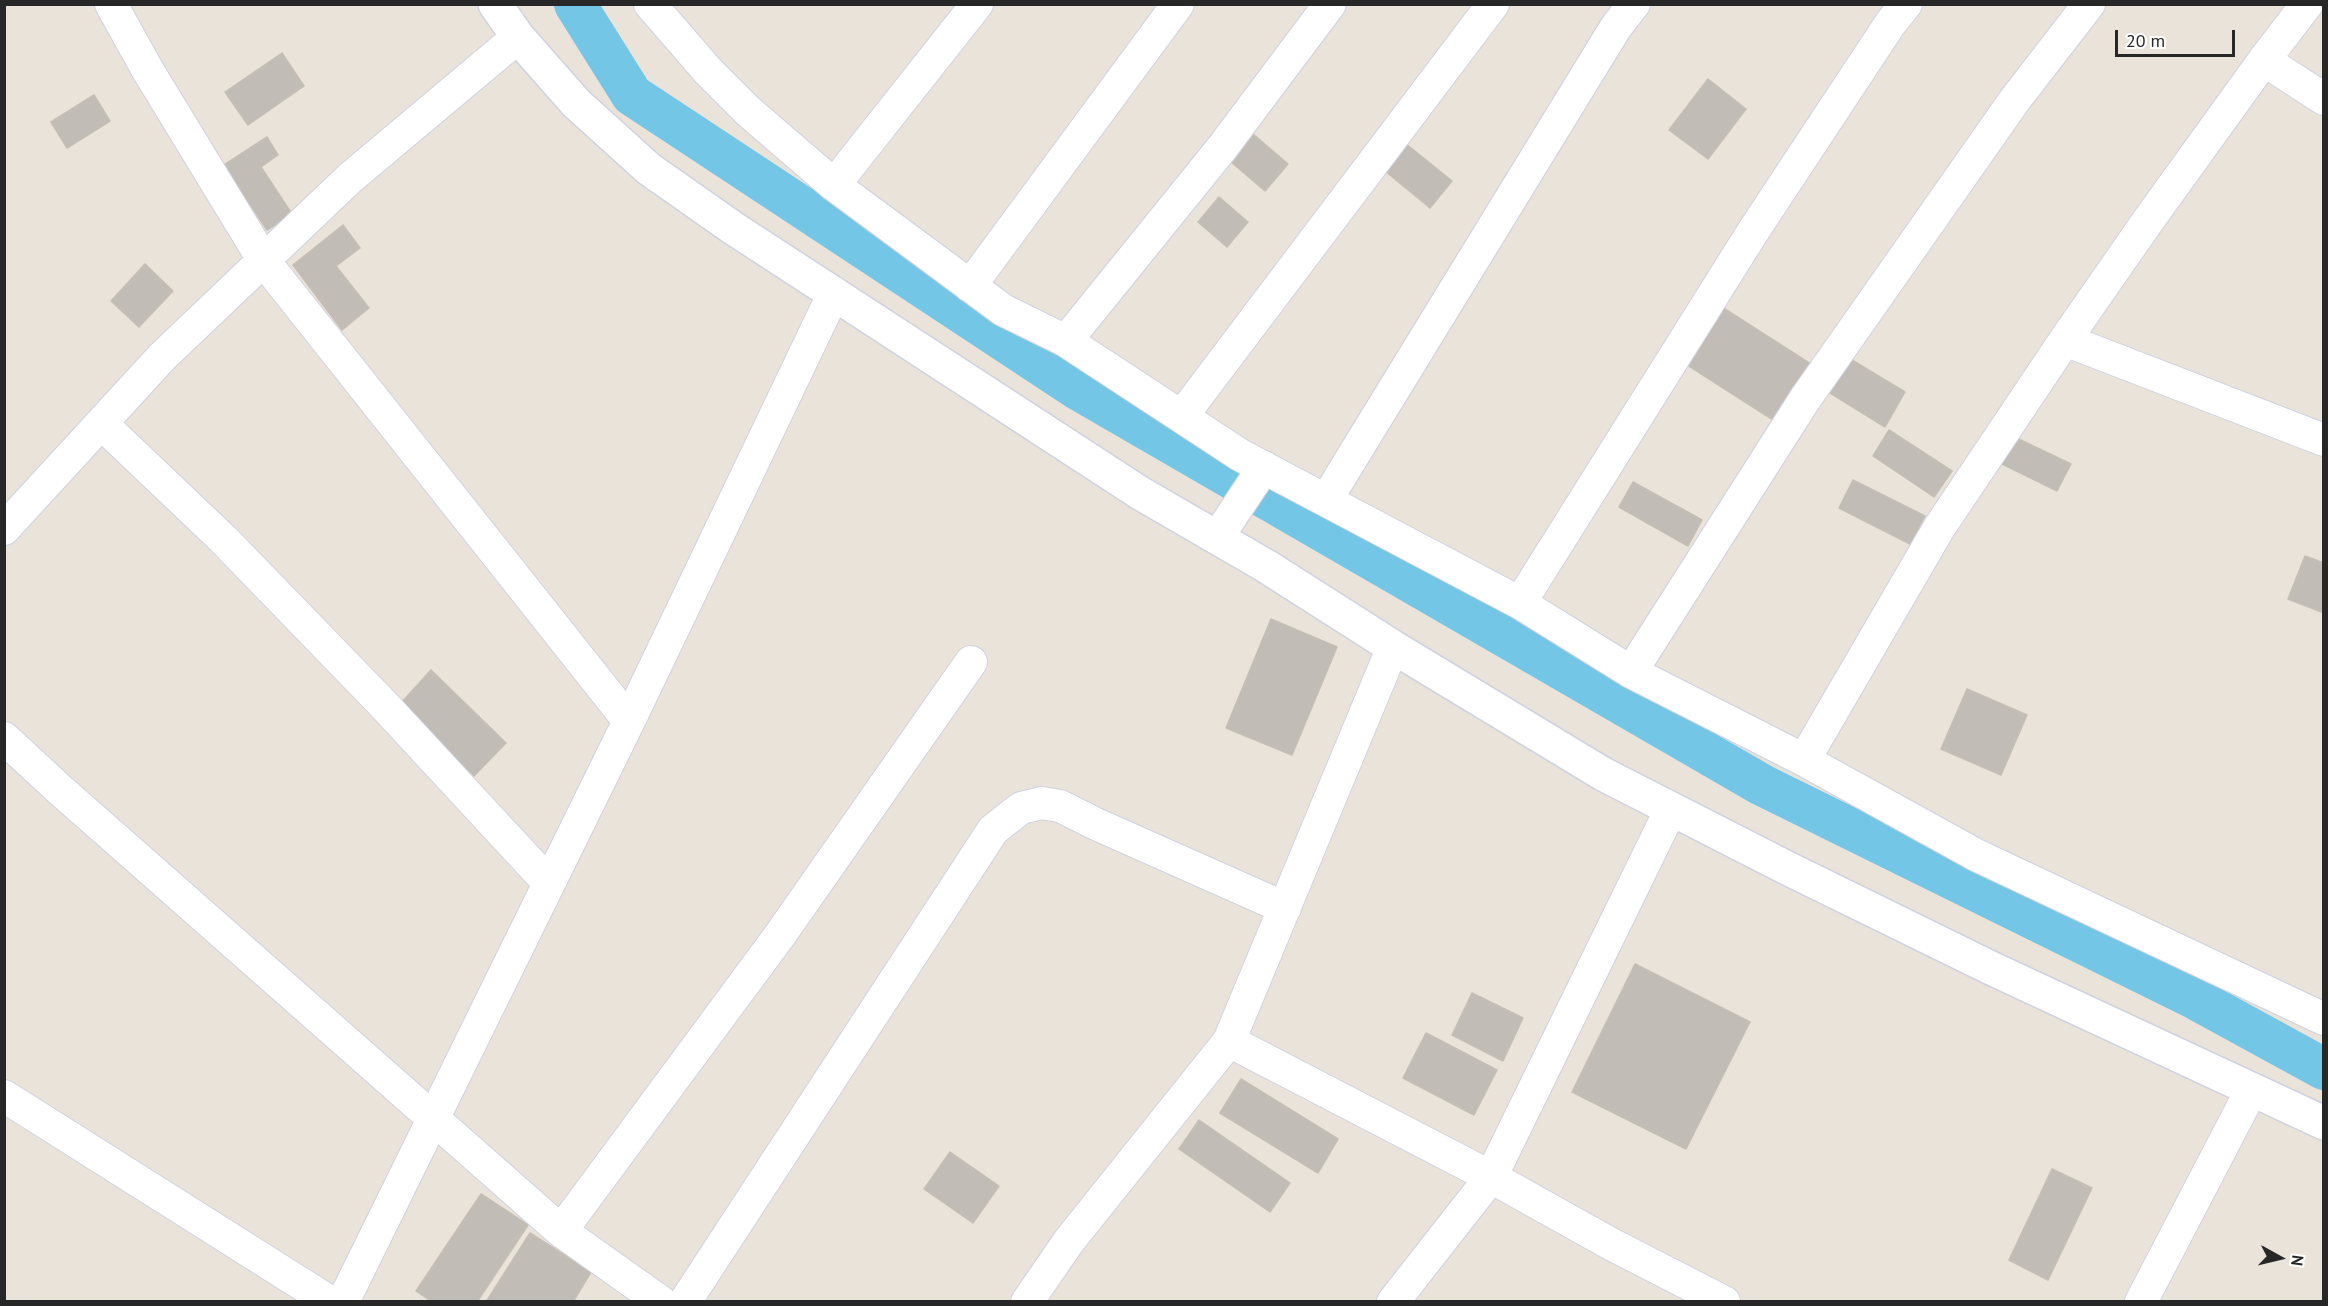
<!DOCTYPE html>
<html>
<head>
<meta charset="utf-8">
<style>
  body { margin:0 }
  #map { position:relative; width:2328px; height:1306px; overflow:hidden; background:#e9e3da; font-family:"PT Sans",sans-serif }
  canvas { display:block }
  .frame { position:absolute; inset:0; border:6px solid #272727; pointer-events:none }
  .north { position:absolute; left:2250px; top:1228px; width:60px; height:60px; -webkit-text-stroke:4px #fff; paint-order:stroke; rotate:98deg; font-size:16px; font-weight:700; line-height:24px; text-align:center; color:#272727 }
  .north::after { content:''; display:block; margin:auto; width:21px; height:27px; background:#272727; clip-path:polygon(50% 0,100% 100%,50% 72%,0 100%) }
  .scale { position:absolute; left:2115px; top:30px; width:120px; height:27px; box-sizing:border-box; border:3px solid #272727; border-top:0; padding-left:8px; font-size:18px; line-height:21px; white-space:nowrap; color:#272727; -webkit-text-stroke:4px #fff; paint-order:stroke }
</style>
</head>
<body>
<div id="map">
<canvas width="2328" height="1306"></canvas>
<div class="frame"></div>
<div class="north">N</div>
<div class="scale">20 m</div>
</div>
<script>
const ctx = document.querySelector('canvas').getContext('2d');
ctx.lineJoin = 'round';
const shape = rows => new Path2D(rows.map(r => 'M' + r).join(''));
function trace(path, color, width, dash) { ctx.strokeStyle = color; ctx.lineWidth = width; ctx.lineCap = dash ? 'butt' : 'round'; ctx.setLineDash(dash || []); ctx.stroke(path); }
function fill(path, color) { ctx.fillStyle = color; ctx.fill(path, 'evenodd'); }
trace(shape([
  [575,4,632,95,1076,388,1762,785,2196,999,2324,1069]
]), '#73c6e5', 42);
const building = shape([
  [282,53,304,86,248,125,225,92,282,53],
  [1708,79,1746,109,1708,159,1669,130,1708,79],
  [94,95,110,121,67,148,51,122,94,95],
  [1253,134,1288,164,1265,191,1230,161,1253,134],
  [267,137,278,155,261,167,292,214,267,230,224,165,267,137],
  [1400,139,1452,181,1430,208,1379,166,1400,139],
  [1219,197,1248,222,1227,247,1198,222,1219,197],
  [343,225,360,248,336,266,369,308,342,330,293,265,343,225],
  [145,264,173,291,139,327,111,301,145,264],
  [1714,302,1817,368,1781,425,1678,359,1714,302],
  [1842,354,1905,392,1885,427,1822,388,1842,354],
  [1889,430,1952,471,1934,497,1873,456,1889,430],
  [2006,433,2071,464,2057,491,1994,460,2006,433],
  [1853,480,1925,516,1910,544,1839,508,1853,480],
  [1633,482,1702,520,1688,546,1619,507,1633,482],
  [2305,556,2324,563,2324,613,2288,599,2305,556],
  [1271,619,1337,647,1292,755,1226,728,1271,619],
  [431,670,506,743,474,776,400,704,431,670],
  [1967,689,2027,715,2001,775,1941,749,1967,689],
  [1635,964,1750,1022,1686,1149,1572,1092,1635,964],
  [1472,993,1523,1018,1503,1061,1452,1035,1472,993],
  [1426,1033,1497,1070,1474,1115,1403,1078,1426,1033],
  [1241,1079,1338,1139,1318,1173,1220,1113,1241,1079],
  [1199,1120,1290,1183,1270,1212,1179,1149,1199,1120],
  [950,1152,999,1186,973,1223,924,1189,950,1152],
  [2052,1169,2092,1188,2048,1280,2009,1260,2052,1169],
  [481,1194,528,1225,477,1302,432,1302,416,1291,481,1194],
  [530,1233,591,1272,573,1302,486,1302,530,1233]
]);
fill(building, '#c1bcb6');
trace(building, '#c4beb4', 1.5);
const street = shape([
  [111,4,147,69,264,261,629,721],
  [650,4,708,71,748,111,834,185,1003,310,1066,341,1240,455,1520,603,1631,672,1804,760,1976,855,2324,1019],
  [2264,60,2324,99],
  [834,185,977,4],
  [970,286,1178,4],
  [2065,340,2324,440],
  [1066,341,1222,148,1330,4],
  [1182,416,1493,4],
  [102,424,224,540,383,704,548,882],
  [1326,500,1616,27,1634,4],
  [4,529,162,357,350,178,518,37],
  [1217,538,1264,467],
  [1520,603,1752,233,1890,24,1906,4],
  [1631,672,1805,399,2014,101,2089,4],
  [4,738,58,788,561,1231,661,1302],
  [1804,760,1939,528,2065,340,2150,218,2264,60,2307,4],
  [1229,1041,1491,1177,1611,1244,1724,1302],
  [4,1096,330,1302],
  [561,1231,780,935,971,662],
  [343,1302,629,721,834,293],
  [685,1302,993,830,1021,808,1042,803,1060,806,1096,824,1285,908],
  [1027,1302,1069,1241,1229,1041,1393,647],
  [1393,1302,1491,1177,1671,809],
  [2141,1302,2252,1089]
]);
const secondary = shape([
  [495,4,518,37,576,103,649,169,733,228,1140,493,1266,566,1393,647,1603,774,1787,868,1993,969,2324,1123]
]);
trace(street, '#cfd2e0', 34);
trace(secondary, '#cfd2e0', 36);
trace(street, '#fff', 32);
trace(secondary, '#fff', 33);
</script>
</body>
</html>
